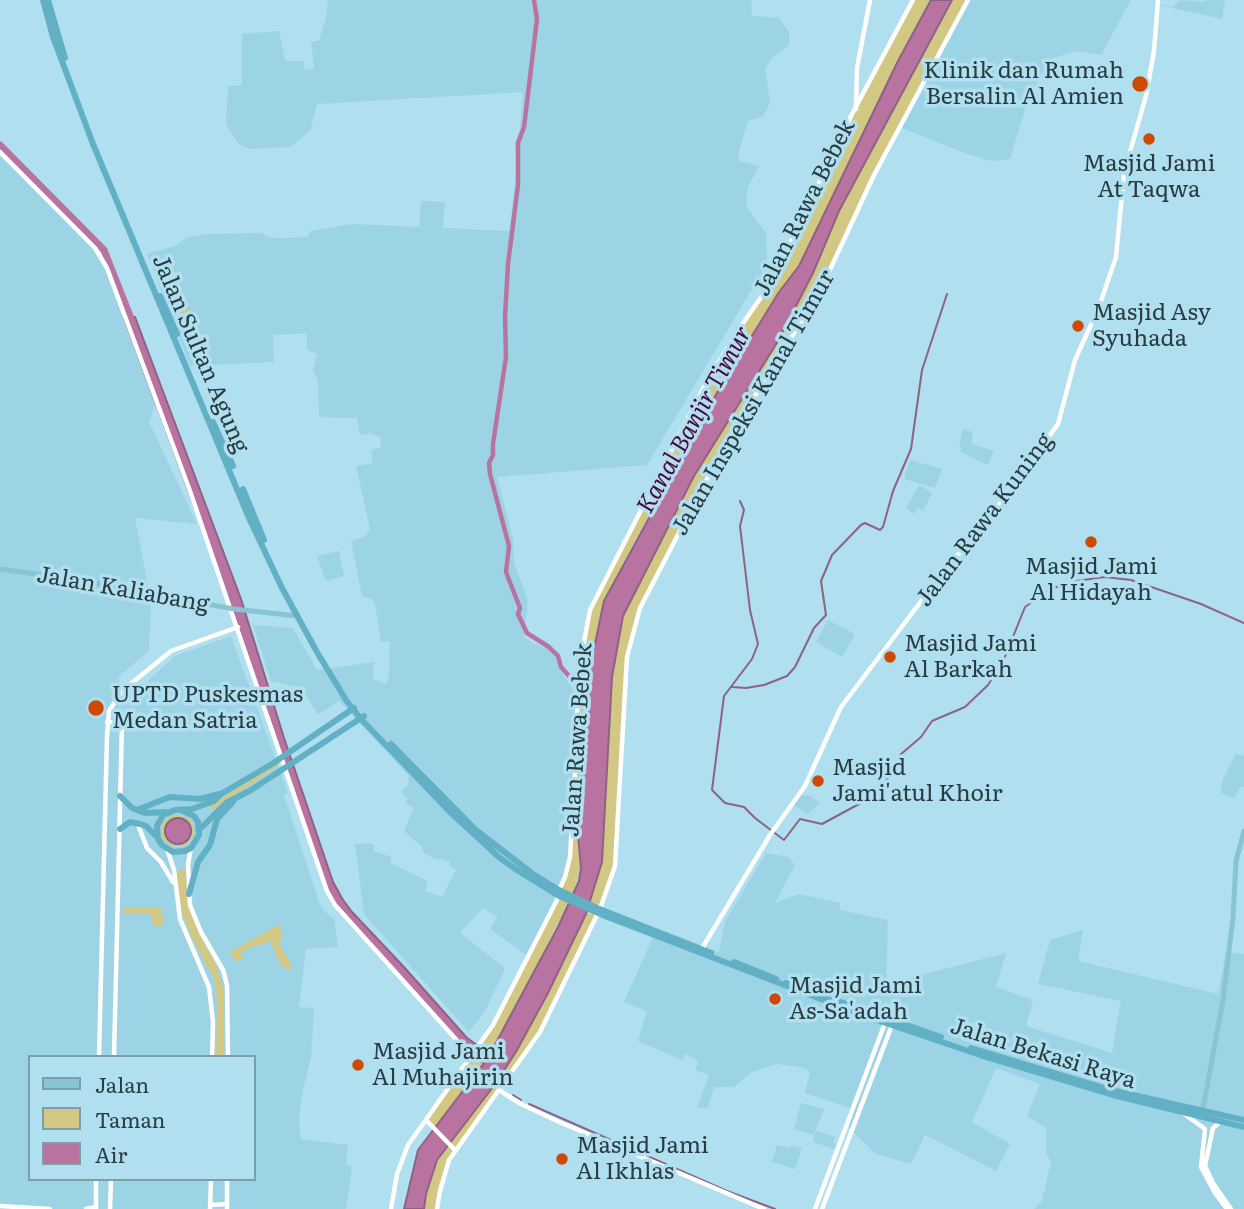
<!DOCTYPE html>
<html>
<head>
<meta charset="utf-8">
<style>
  body { margin:0 }
  #map { position:relative; width:1244px; height:1209px; overflow:hidden; background:#b0dfef; font-family:Literata,serif }
  canvas { display:block }
  .legend { position:absolute; left:28px; top:1055px; width:228px; height:126px; box-sizing:border-box; background:#b0dfef; border:2px solid #7a9eaa; margin:0; padding:9px 12px; list-style:none; font-size:21px; color:#293c42 }
  .legend li { display:flex; align-items:center; gap:14px; height:35px }
  .legend b { width:35px; border:2px solid #7a9eaa }
</style>
</head>
<body>
<div id="map">
<canvas width="1244" height="1209"></canvas>
<ul class="legend">
<li><b style="height:9px;background:#89c4d4"></b>Jalan</li>
<li><b style="height:19px;background:#d2c884"></b>Taman</li>
<li><b style="height:19px;background:#b973a1"></b>Air</li>
</ul>
</div>
<script>
const ctx = document.querySelector('canvas').getContext('2d');
ctx.lineJoin = 'round';
function fill(path, color) { ctx.fillStyle = color; ctx.fill(path, 'evenodd'); }
const shape = rows => new Path2D(rows.map(r => 'M' + r).join(''));
function trace(path, color, width, dash) { ctx.strokeStyle = color; ctx.lineWidth = width; ctx.lineCap = dash ? 'butt' : 'round'; ctx.setLineDash(dash || []); ctx.stroke(path); }
function drawText(font, color, halo, rows, align = 'center') {
  ctx.font = font + ' Literata,serif'; ctx.lineWidth = 7; ctx.setLineDash([]); ctx.textBaseline = 'middle'; ctx.strokeStyle = halo; ctx.fillStyle = color; for (const [text, x, y, turn = 0] of rows) {
    ctx.save(); ctx.translate(x, y); ctx.rotate((+turn || 0) * Math.PI / 180); ctx.textAlign = isNaN(turn) ? turn : align; if (halo) ctx.strokeText(text, 0, 0); ctx.fillText(text, 0, 0); ctx.restore();
  }
}
fill(shape([
  [328,0,753,0,751,5,752,16,779,18,789,32,789,45,773,57,765,68,770,102,764,116,748,121,738,155,739,161,759,166,748,187,746,206,766,233,767,264,647,465,497,477,513,539,514,562,528,601,524,637,534,644,556,651,559,668,577,695,571,842,564,880,528,956,490,929,497,917,483,908,460,933,505,968,486,1010,469,1032,364,914,355,844,371,843,375,845,373,851,392,857,390,863,428,881,425,891,442,897,456,870,449,865,450,862,448,860,446,862,441,859,437,860,422,852,423,848,404,831,414,808,405,803,408,799,401,792,408,785,409,776,339,701,318,715,302,688,271,681,253,625,293,628,317,670,374,662,373,679,386,684,389,676,390,641,381,642,375,604,372,599,362,596,351,541,366,536,370,529,356,466,373,463,371,450,380,448,381,438,370,433,360,435,357,418,319,417,318,381,313,370,317,354,307,350,307,333,273,335,274,362,190,366,147,254,175,246,188,237,207,234,262,233,270,238,308,237,310,231,352,224,419,227,421,201,445,202,443,228,509,231,518,163,515,144,520,128,523,92,317,104,310,131,290,147,250,149,238,144,226,124,228,86,242,85,242,34,279,31,285,61,303,61,305,70,314,69,311,42,319,41,326,17],
  [968,0,1131,0,1101,55,1077,51,1049,59,1027,103,1010,159,992,161,967,154,902,128],
  [1180,0,1205,2,1206,0,1225,0,1222,19,1159,5,1159,4,1173,7],
  [0,152,95,248,103,260,156,402,149,422,197,524,135,518,151,602,149,651,119,676,118,689,137,691,175,656,231,636,288,793,284,795,319,902,324,911,334,919,338,947,306,949,299,1007,314,1008,311,1058,303,1089,299,1121,301,1139,348,1145,346,1164,352,1167,346,1209,0,1209],
  [30,1057,254,1057,254,1179,30,1179],
  [963,429,973,432,971,444,994,451,988,465,960,452,962,447,959,446],
  [910,460,942,469,935,488,904,479],
  [919,485,932,493,923,511,917,508,914,514,906,508],
  [339,551,344,576,326,581,317,556],
  [828,620,855,634,842,657,816,642],
  [1236,754,1244,756,1244,787,1241,786,1234,798,1221,793,1223,779],
  [799,795,811,796,820,803,807,815,793,804],
  [766,853,788,857,795,865,775,903,799,894,840,903,840,910,888,920,886,984,1006,953,996,987,1033,1000,1026,1026,1112,1053,1121,1001,1038,984,1050,940,1083,930,1078,961,1218,994,1226,952,1244,954,1244,1209,1034,1209,1042,1201,1051,1162,1046,1153,1046,1128,1027,1116,1040,1084,996,1068,972,1122,1010,1144,996,1171,925,1135,911,1164,876,1154,845,1124,850,1108,805,1093,810,1072,801,1067,777,1064,752,1072,734,1087,714,1087,708,1108,697,1108,709,1075,696,1070,698,1060,685,1054,682,1060,638,1041,647,1011,624,1002,657,928,719,952,725,922],
  [801,1103,824,1109,814,1134,817,1131,835,1137,833,1142,836,1144,834,1149,813,1142,814,1135,794,1129],
  [777,1145,790,1148,791,1145,802,1148,795,1169,772,1162]
]), '#9cd4e6');
fill(shape([
  [913,0,931,0,866,126,799,266,779,292,677,466,625,559,587,682,578,835,581,868,572,896,560,890,568,867,578,674,590,610,667,458,731,341,771,283,851,116],
  [952,0,968,0,874,175,836,261,725,444,640,608,627,653,615,866,600,909,590,904,602,862,612,677,623,616,694,476,778,341,813,273,839,211],
  [170,300,184,301,195,321,196,329,181,330],
  [278,762,279,765,212,810,210,806],
  [174,814,189,818,194,826,194,836,184,847,169,845,162,838,162,823],
  [186,821,190,827,168,840,164,832],
  [185,870,190,911,201,938,215,962,223,987,224,1057,216,1057,217,1002,214,979,191,936,181,910,176,871],
  [559,896,570,900,502,1034,487,1059,435,1128,426,1120,493,1025],
  [123,907,160,908,165,924,154,927,150,914,123,914],
  [586,914,595,914,593,922,540,1032,449,1160,437,1209,424,1209,426,1194,437,1160,517,1050,560,969],
  [278,925,282,929,280,946,291,963,289,971,280,964,270,941,241,951,243,959,235,961,230,952]
]), '#d2c884');
const water = shape([
  [931,0,952,0,839,211,813,273,778,341,694,476,623,616,612,677,602,862,586,914,548,993,517,1050,496,1083,437,1160,426,1194,424,1209,404,1209,418,1150,484,1063,471,1056,335,905,327,891,232,608,124,318,135,317,241,599,284,738,333,882,343,900,352,912,403,966,467,1038,490,1054,558,927,579,881,581,868,578,835,582,754,587,682,604,601,718,391,779,292,799,266,898,61,931,0],
  '165 831a13 13 0 1 1 26 0a13 13 0 1 1-26 0Z'
]);
fill(water, '#b973a1');
trace(water, '#8e6284', 2);
trace(shape([
  [740,501,744,510,740,526,750,610,758,644,752,659,724,696,712,790,725,803,744,807,755,818,784,840,800,819,822,824,872,797,885,783,900,755,921,737,932,721,965,707,988,685,1004,659,1025,607,1049,590,1069,582,1105,577,1131,580,1201,604,1244,623],
  [732,687,746,688,764,685,787,676,795,667,814,628,826,615,821,581,832,555,861,525,865,523,880,530,883,527,893,491,911,449,922,370,947,294],
  [513,1095,521,1100],
  [529,1104,727,1191,775,1209]
]), '#8e6284', 2);
trace(shape([
  [534,0,537,19,524,127,518,143,518,185,508,264,505,317,506,357,493,444,493,455,489,463,490,474,509,546,506,572,520,608,518,614,527,633,549,647,558,656,561,667,569,676,587,691]
]), '#b973a1', 4.5);
trace(shape([
  [0,145,104,250,134,326]
]), '#b973a1', 7);
trace(shape([
  [856,109,857,68,870,0],
  [0,152,95,248,107,268,190,491,327,891,335,905,471,1056],
  [109,711,120,714,122,723,114,1057],
  [107,722,122,723],
  [138,825,147,848,161,862,173,882],
  [191,848,188,864,190,905,201,932,223,970,227,985,228,1057],
  [167,849,174,870,180,919,209,987,213,1022,212,1057],
  [559,890,565,877,570,857,576,755,578,674,590,610,708,379,741,326,771,283,851,116,913,0],
  [600,909,615,866,627,657,640,608,725,444,821,289,874,175,968,0],
  [701,950,770,835,805,786,841,707,947,567,985,524,1058,424,1075,360,1099,307,1116,257,1124,173,1146,96,1154,51,1158,0],
  [99,1057,107,736,109,711,122,691,171,651,238,627],
  [499,1090,521,1104,557,1121,764,1209],
  [1183,1113,1205,1129,1201,1167,1215,1193,1227,1209],
  [426,1120,455,1150],
  [1220,1122,1213,1128,1205,1166,1213,1183,1231,1209],
  [210,1205,227,1204],
  [0,1206,50,1209],
  [86,1209,96,1207],
  [96,1209,96,1179],
  [110,1209,111,1179],
  [210,1209,211,1179],
  [227,1209,227,1179],
  [391,1209,397,1174,408,1145,493,1025,559,896],
  [437,1209,440,1191,449,1160,540,1032,598,913],
  [815,1209,885,1023],
  [822,1209,892,1025]
]), '#fff', 4.5);
trace(shape([
  [0,569,72,579,234,609,297,616],
  [1202,1114,1223,1000,1233,918,1236,861,1244,831]
]), '#89c4d4', 5);
trace(shape([
  [43,0,53,37,93,144,249,518,282,588,317,652,346,700,360,718,450,812,500,858,517,870,559,896,605,916,865,1016,986,1057,1113,1095,1244,1127],
  [48,0,65,58],
  [160,296,177,334],
  [213,422,233,466],
  [243,489,264,540],
  [391,744,477,831,533,874,559,890,597,908,711,953],
  [120,796,132,808,145,813,165,812],
  [137,810,170,797,200,799,219,794],
  [181,810,194,816,198,822,199,835,191,848,185,851,173,852,162,845,158,839,157,826,163,815,175,810,192,809,214,801,221,794,272,764,354,708],
  [120,829,130,822,140,824,146,826,157,837],
  [199,830,226,803,251,790,364,716],
  [189,894,198,862,210,845,217,819,233,802],
  [734,962,776,979],
  [786,983,941,1037],
  [971,1048,1111,1090,1244,1120]
]), '#62b0c6', 6);
for (const [x, y, r, color] of [
  [1140,84,9,"#ce4902"],
  [1149,139,7,"#ce4902"],
  [1078,326,7,"#ce4902"],
  [1091,542,7,"#ce4902"],
  [890,657,7,"#ce4902"],
  [96,708,9,"#ce4902"],
  [818,781,7,"#ce4902"],
  [775,999,7,"#ce4902"],
  [358,1065,7,"#ce4902"],
  [562,1159,7,"#ce4902"]
]) { const dot = new Path2D(); dot.arc(x, y, r, 0, 2 * Math.PI); ctx.fillStyle = color; ctx.fill(dot); trace(dot, '#b0dfef', 2.5); }
drawText('23px', '#293c42', '#b0dfef', [
  ["Klinik dan Rumah",1124,71,"right"],
  ["Bersalin Al Amien",1124,97,"right"],
  ["Masjid Jami",1149,164,"center"],
  ["At Taqwa",1149,190,"center"],
  ["Masjid Asy",1092,313],
  ["Syuhada",1092,339],
  ["Masjid Jami",1091,567,"center"],
  ["Al Hidayah",1091,593,"center"],
  ["Masjid Jami",904,644],
  ["Al Barkah",904,670],
  ["UPTD Puskesmas",112,695],
  ["Medan Satria",112,721],
  ["Masjid",832,768],
  ["Jami'atul Khoir",832,794],
  ["Masjid Jami",789,986],
  ["As-Sa'adah",789,1012],
  ["Masjid Jami",372,1052],
  ["Al Muhajirin",372,1078],
  ["Masjid Jami",576,1146],
  ["Al Ikhlas",576,1172]
], 'left');
drawText('23px', '#293c42', '#b0dfef', [
  ["Jalan Rawa Bebek",805,208,-63],
  ["Jalan Sultan Agung",200,354,67],
  ["Jalan Inspeksi Kanal Timur",754,403,-60],
  ["Jalan Rawa Kuning",985,520,-53],
  ["Jalan Kaliabang",123,590,10],
  ["Jalan Rawa Bebek",578,740,-86],
  ["Jalan Bekasi Raya",1043,1054,17]
]);
drawText('italic 24px', '#4a093a', '#b0dfef', [
  ["Kanal Banjir Timur",695,420,-61]
]);
</script>
</body>
</html>
